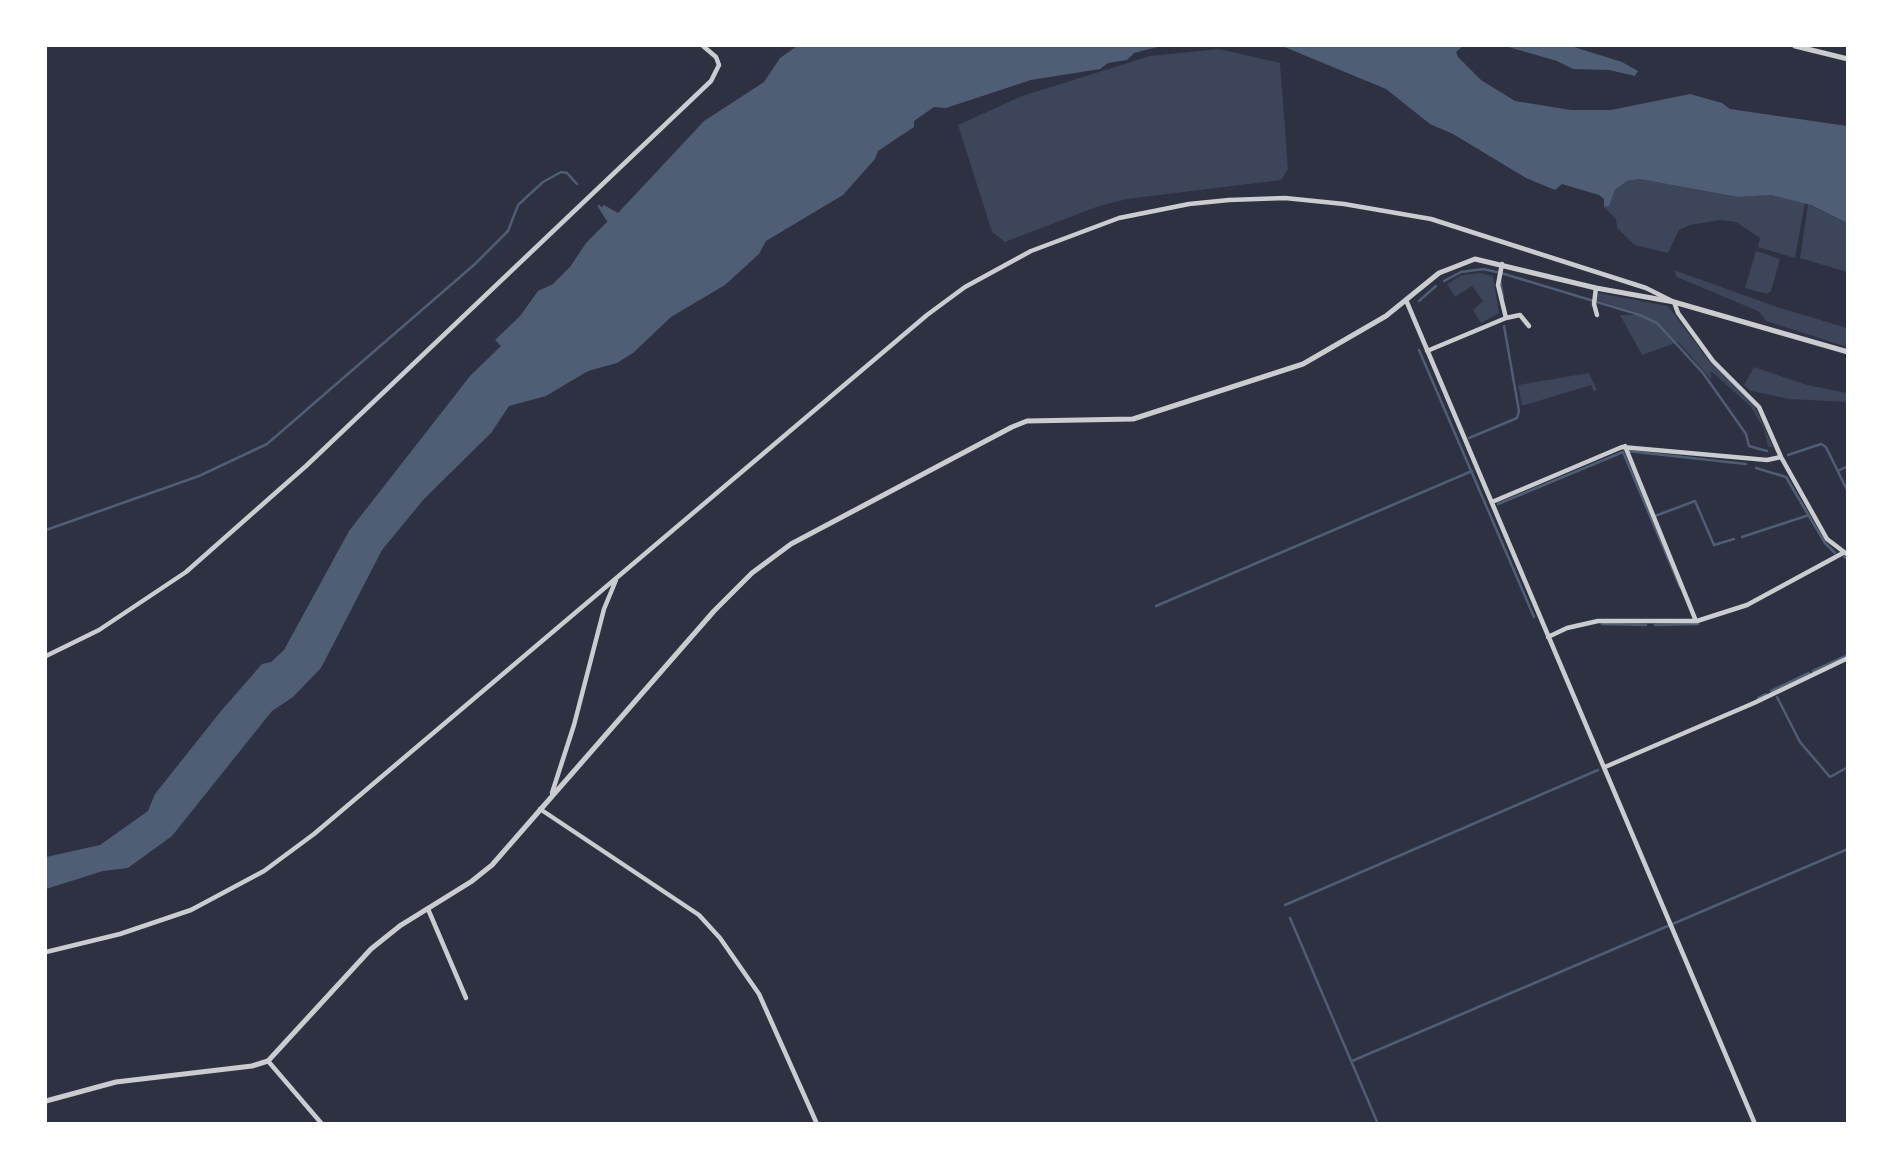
<!DOCTYPE html>
<html>
<head>
<meta charset="utf-8">
<style>
  body { margin:0 }
  #map { position:relative; width:1893px; height:1169px; overflow:hidden; background:#2d3142; font-family:Bitter,serif }
  canvas { display:block }
  .frame { position:absolute; inset:0; border:47px solid #fff; pointer-events:none }
</style>
</head>
<body>
<div id="map">
<canvas width="1893" height="1169"></canvas>
<div class="frame"></div>
</div>
<script>
const ctx = document.querySelector('canvas').getContext('2d');
ctx.lineJoin = 'round';
function fill(path, color) { ctx.fillStyle = color; ctx.fill(path, 'evenodd'); }
const shape = rows => new Path2D(rows.map(r => 'M' + r).join(''));
function trace(path, color, width, dash) { ctx.strokeStyle = color; ctx.lineWidth = width; ctx.lineCap = dash ? 'butt' : 'round'; ctx.setLineDash(dash || []); ctx.stroke(path); }
fill(shape([
  [1219,49,1280,63,1288,169,1281,180,1127,199,1099,206,1005,242,992,232,958,125,1022,96,1150,56],
  [1639,179,1738,197,1771,195,1805,203,1795,258,1758,247,1760,238,1736,222,1720,220,1690,225,1679,230,1668,253,1635,245,1617,228,1616,219,1604,207,1609,206,1615,190,1627,181],
  [1808,204,1847,223,1847,272,1800,258],
  [1756,251,1780,259,1771,291,1767,294,1745,288],
  [1674,270,1777,307,1847,328,1847,347,1766,321,1758,311,1677,277],
  [1480,273,1493,276,1499,313,1481,323,1473,310,1483,301,1472,286,1455,297,1447,284,1462,275],
  [1598,293,1668,306,1710,362,1753,402,1773,447,1768,447,1764,429,1751,407,1711,371,1711,379,1678,342,1642,355,1620,315,1645,315,1597,300],
  [1754,367,1807,385,1847,393,1847,402,1789,399,1751,391,1744,385],
  [1589,373,1597,390,1594,391,1591,385,1522,406,1518,385]
]), '#3c4559');
fill(shape([
  [797,46,1161,46,1134,53,1127,60,1108,63,1100,69,1031,80,946,108,934,107,914,121,914,127,878,151,875,159,843,195,766,241,759,254,725,285,671,317,633,353,617,363,588,371,546,396,509,406,491,433,424,499,382,550,321,668,293,697,272,711,172,836,128,868,103,871,46,889,46,857,100,845,148,811,155,794,221,711,262,664,271,662,284,650,349,531,470,376,501,346,495,340,520,316,538,291,553,284,570,267,586,243,609,220,601,208,604,205,618,213,704,121,764,82,780,58],
  [1282,46,1463,46,1456,52,1458,57,1481,80,1515,101,1571,110,1611,110,1690,94,1722,103,1730,109,1847,126,1847,223,1811,205,1771,195,1738,197,1639,179,1627,181,1615,190,1609,206,1604,207,1604,199,1599,195,1562,184,1555,190,1526,178,1453,134,1430,124,1386,89],
  [1505,46,1571,46,1622,62,1638,71,1635,76,1609,70,1573,69,1557,61]
]), '#4f5d75');
trace(shape([
  [599,206,609,222],
  [1500,280,1503,297],
  [1444,281,1461,272,1483,269,1501,273,1640,315,1657,323,1703,373,1746,434,1749,446,1767,451],
  [1419,301,1436,286],
  [1419,350,1534,617],
  [1469,438,1517,418,1519,411,1504,326],
  [1627,451,1746,464],
  [1788,455,1821,444,1826,447,1848,492],
  [1756,468,1786,477,1825,543,1835,553],
  [1838,471,1848,466],
  [1498,504,1623,452,1680,587],
  [1655,516,1695,501,1714,545,1734,539],
  [46,530,199,476,267,444,475,264,508,231,518,205,543,182,561,172,567,173,577,184],
  [1742,537,1809,515],
  [1844,557,1848,559],
  [1156,606,1472,471],
  [1602,624,1646,625],
  [1655,625,1698,624],
  [1813,671,1848,655],
  [1771,691,1809,673],
  [1777,697,1800,742,1830,777,1848,767],
  [1758,698,1766,694],
  [1285,905,1598,770],
  [1290,918,1378,1124],
  [1352,1061,1848,849]
]), '#4f5d75', 2.5);
trace(shape([
  [1596,288,1594,304,1597,315],
  [1406,300,1755,1124],
  [1506,318,1520,315,1529,326],
  [1427,351,1506,318,1498,285,1502,264],
  [1625,446,1696,621],
  [1492,502,1622,447,1767,460,1781,457],
  [1548,637,1567,628,1598,621,1697,621,1747,605,1843,553],
  [46,656,99,630,186,572,306,466,711,81,719,65,716,57,703,46],
  [1605,767,1754,703,1848,658],
  [552,793,574,725,604,609,616,580],
  [540,809,699,915,720,938,759,994,817,1124],
  [428,909,466,998],
  [46,952,120,934,191,910,264,871,314,834,927,315,965,287,1031,251,1119,218,1189,204,1229,200,1285,198,1344,204,1431,219,1646,288,1674,302,1678,313,1713,361,1759,407,1781,457,1827,539,1848,555],
  [268,1061,322,1124]
]), '#caccd0', 4.5);
trace(shape([
  [1795,46,1848,59],
  [46,1101,116,1082,252,1066,268,1061,371,949,401,925,472,881,492,865,714,611,752,573,791,544,1012,427,1027,421,1133,419,1303,364,1386,316,1439,273,1475,259,1596,288,1674,302,1848,352]
]), '#caccd0', 5);
</script>
</body>
</html>
